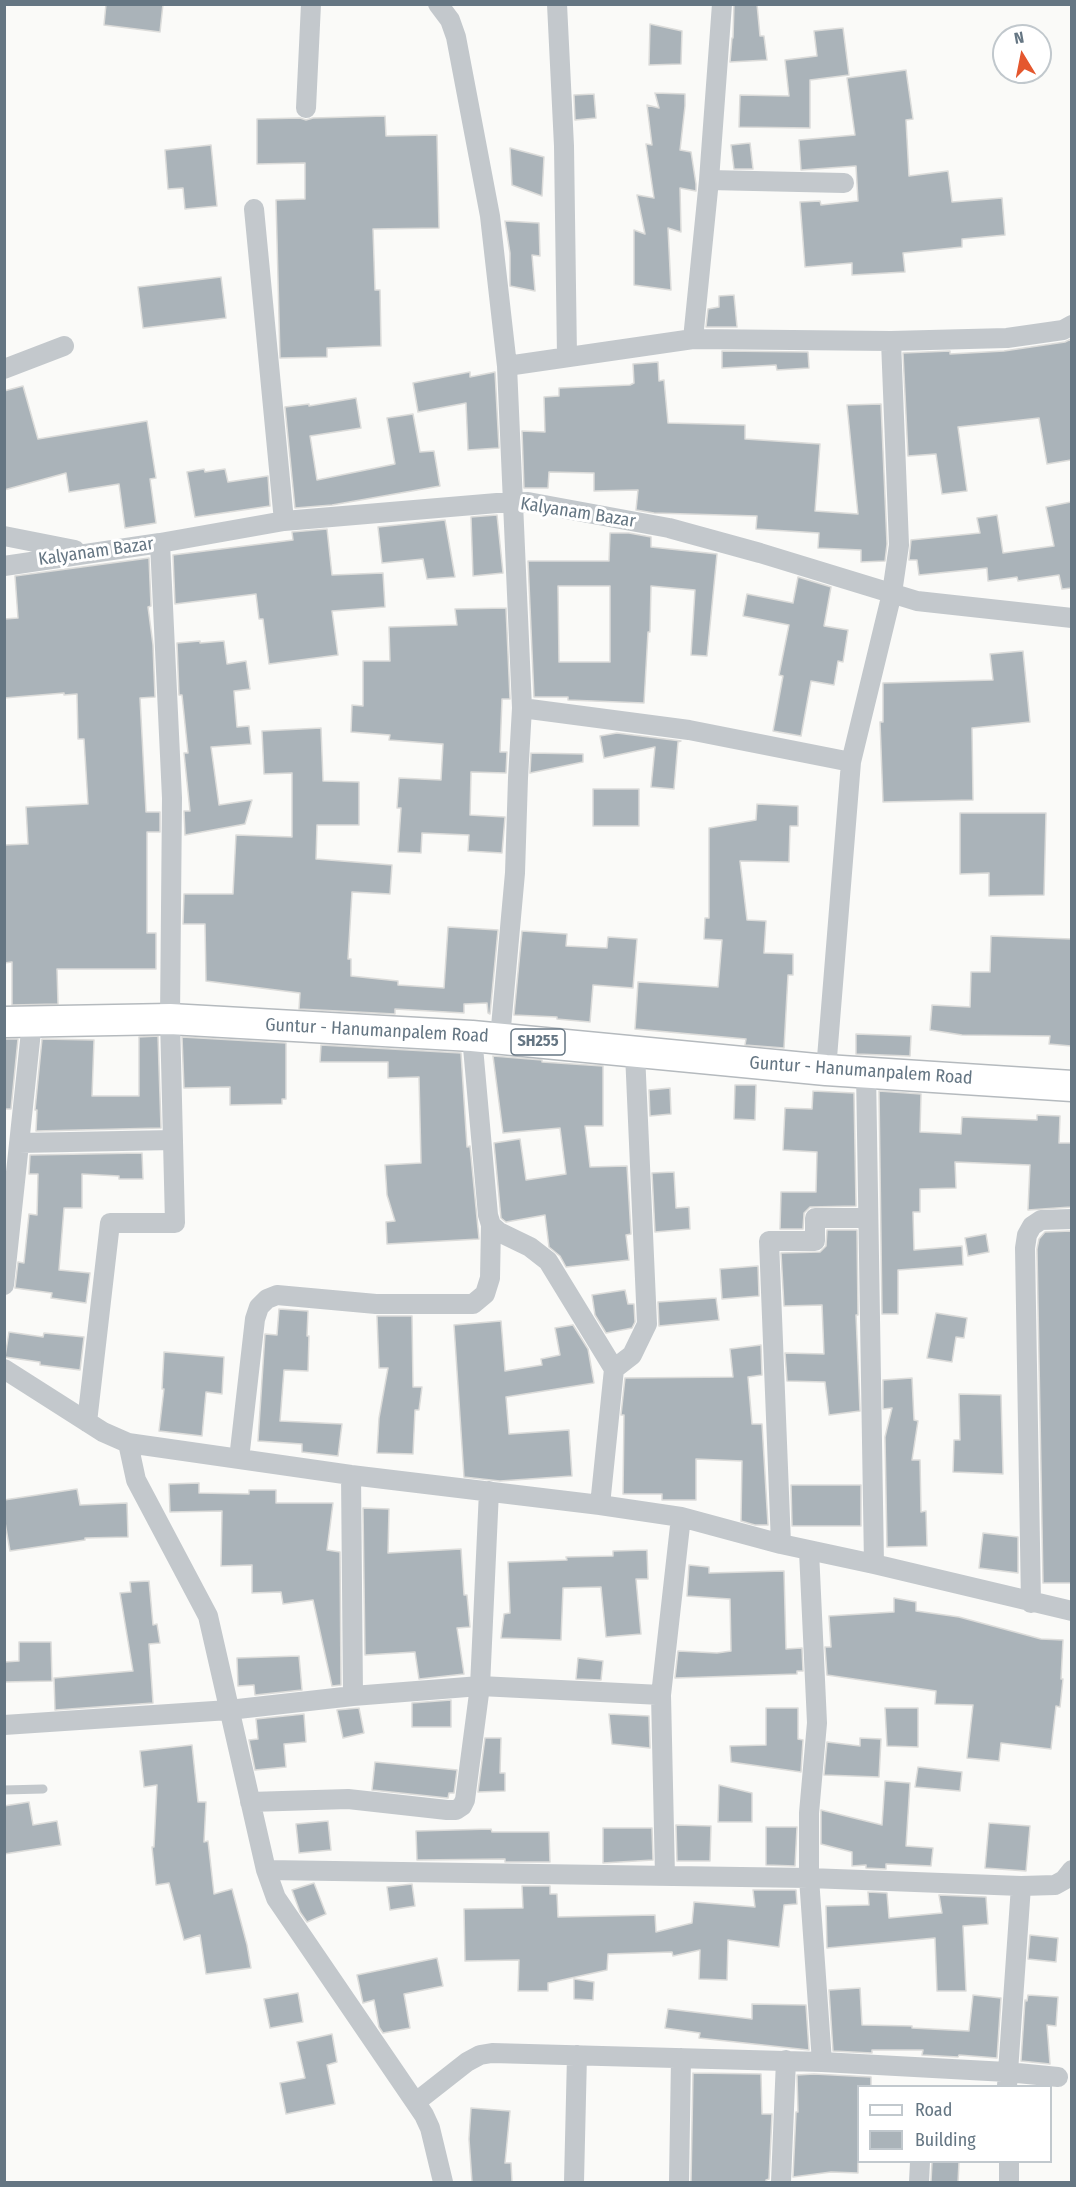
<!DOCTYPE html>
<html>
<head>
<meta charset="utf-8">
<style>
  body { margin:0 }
  #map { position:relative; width:1076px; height:2187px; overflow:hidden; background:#fafaf8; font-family:"Fira Sans Condensed",sans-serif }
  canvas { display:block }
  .frame { position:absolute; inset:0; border:6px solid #657683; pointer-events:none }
  .legend { position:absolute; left:857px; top:2085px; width:195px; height:78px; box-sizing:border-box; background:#fff; border:2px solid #c1c8cd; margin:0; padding:8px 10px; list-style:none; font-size:18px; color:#657683 }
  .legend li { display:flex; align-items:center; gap:12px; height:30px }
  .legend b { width:30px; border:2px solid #c1c8cd }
  .north { position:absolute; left:992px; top:24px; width:60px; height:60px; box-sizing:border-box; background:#fff; border:2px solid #c1c8cd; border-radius:50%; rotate:350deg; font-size:16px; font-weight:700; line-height:24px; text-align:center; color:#657683 }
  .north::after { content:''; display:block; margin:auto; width:21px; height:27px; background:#e4572e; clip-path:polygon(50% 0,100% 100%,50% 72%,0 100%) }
</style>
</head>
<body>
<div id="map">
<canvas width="1076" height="2187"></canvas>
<div class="frame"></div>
<ul class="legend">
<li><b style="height:8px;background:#fff"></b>Road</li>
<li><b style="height:16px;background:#aab3b9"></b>Building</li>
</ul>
<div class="north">N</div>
</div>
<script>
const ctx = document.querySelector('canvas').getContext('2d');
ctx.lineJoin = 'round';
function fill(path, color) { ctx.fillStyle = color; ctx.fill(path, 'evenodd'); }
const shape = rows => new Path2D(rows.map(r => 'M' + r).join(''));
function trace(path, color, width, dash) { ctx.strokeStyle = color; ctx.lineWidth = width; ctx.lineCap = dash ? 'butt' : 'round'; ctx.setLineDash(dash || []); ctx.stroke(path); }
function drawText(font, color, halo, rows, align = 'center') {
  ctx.font = font + ' "Fira Sans Condensed",sans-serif'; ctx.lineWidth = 6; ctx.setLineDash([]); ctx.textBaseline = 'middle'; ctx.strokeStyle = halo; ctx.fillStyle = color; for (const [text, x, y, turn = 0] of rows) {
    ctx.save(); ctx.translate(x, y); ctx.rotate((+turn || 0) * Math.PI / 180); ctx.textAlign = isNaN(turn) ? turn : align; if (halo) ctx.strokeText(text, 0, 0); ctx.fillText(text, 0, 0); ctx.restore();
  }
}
const building = shape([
  [106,4,163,4,160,32,104,25,106,4],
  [734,4,757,4,760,36,764,36,767,60,730,62,732,38,733,38,734,4],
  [650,24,682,31,681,64,649,65,650,24],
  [843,28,849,75,810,80,810,128,739,127,740,95,789,96,785,60,817,56,814,31,843,28],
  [906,70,913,119,906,120,909,176,948,171,952,202,1002,198,1005,235,962,239,962,247,903,253,905,272,852,275,852,263,805,267,800,202,820,201,821,205,858,201,856,166,801,170,799,140,855,135,847,78,906,70],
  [655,93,685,94,685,106,680,150,691,152,696,184,696,191,680,188,681,232,668,228,671,290,634,285,634,230,645,234,637,195,654,198,646,144,652,145,647,105,659,108,655,93],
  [594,94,596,118,575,120,574,95,594,94],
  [385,116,386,136,437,135,439,228,373,229,375,290,380,290,381,346,327,348,327,357,280,358,276,200,305,199,305,163,257,164,257,119,300,118,306,120,313,118,385,116],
  [750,143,753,169,734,169,731,145,750,143],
  [211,145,217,206,185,209,183,188,168,189,165,150,211,145],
  [510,148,544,157,542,196,512,185,510,148],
  [505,221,539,223,540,256,532,255,535,291,510,286,510,253,505,221],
  [221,277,226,318,143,328,138,287,221,277],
  [734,295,737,327,706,327,708,309,719,307,719,296,734,295],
  [1071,339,1071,460,1047,464,1039,418,958,427,967,491,942,494,936,454,908,456,903,353,950,351,950,354,1004,351,1065,342,1071,339],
  [722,351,808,352,809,368,777,370,776,365,722,368,722,351],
  [658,362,659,381,664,380,668,423,745,425,745,439,820,444,815,511,858,514,847,405,881,404,887,544,885,561,861,562,861,550,818,548,819,533,756,529,757,516,654,513,636,510,638,490,594,491,594,473,549,472,548,488,524,488,522,431,545,432,544,397,559,396,559,388,630,385,634,383,633,364,658,362],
  [470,372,470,377,495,372,499,448,468,450,466,403,418,412,413,383,470,372],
  [23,386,38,439,147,421,156,478,150,479,156,523,125,528,119,484,69,492,66,473,4,490,4,391,23,386],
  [356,398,361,428,310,436,317,480,395,464,387,418,413,414,420,452,434,451,440,486,332,505,295,508,285,407,309,404,309,406,356,398],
  [204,469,205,472,225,469,228,482,268,476,270,506,195,517,187,472,204,469],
  [1071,502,1071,588,1062,589,1059,575,1018,581,1017,577,988,581,987,568,919,575,917,560,909,560,911,540,980,533,977,518,997,515,1003,553,1054,546,1046,507,1071,502],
  [497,515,503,573,473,576,471,517,497,515],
  [445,520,455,577,427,579,423,559,382,563,378,527,445,520],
  [327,529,332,575,383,573,385,607,332,611,338,655,269,664,263,619,259,619,256,594,175,604,173,555,293,540,292,532,327,529],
  [610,533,629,533,651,537,651,547,717,554,707,656,691,655,695,590,651,586,650,632,648,632,644,703,568,700,568,697,534,697,528,561,609,561,610,533],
  [558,586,610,586,610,662,559,662,558,586],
  [149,558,151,606,148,607,153,645,155,697,140,698,146,812,160,812,160,832,147,832,147,933,156,933,156,969,57,969,58,1004,12,1005,12,962,4,963,4,845,28,844,26,807,88,804,84,739,78,739,77,694,64,695,64,693,4,698,4,619,18,618,15,576,149,558],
  [798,577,831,587,824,626,848,630,843,662,838,661,834,685,811,681,801,736,773,731,783,676,779,675,789,625,743,616,747,594,793,603,798,577],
  [506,608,510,699,502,699,500,752,507,752,506,773,471,772,470,815,505,817,502,853,468,851,469,835,422,833,421,853,398,852,401,808,397,808,399,778,441,780,443,744,389,740,390,735,351,732,352,705,363,706,363,661,390,661,389,627,457,625,455,609,506,608],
  [200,641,200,643,224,641,227,664,246,661,250,689,234,691,237,727,249,726,251,744,211,747,219,805,252,800,245,824,185,835,184,811,190,811,184,753,188,753,182,695,179,695,177,643,200,641],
  [1023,651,1030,722,972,728,973,800,883,802,880,722,883,722,883,683,993,680,990,654,1023,651],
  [321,728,323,781,359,782,359,825,317,825,316,859,392,865,390,894,352,892,348,959,351,959,351,976,398,981,398,985,444,988,448,927,498,930,490,1014,488,1013,487,1003,464,1004,464,1013,395,1009,395,1014,299,1009,300,993,206,981,205,924,183,924,184,894,233,894,236,835,292,837,292,773,264,774,262,731,321,728],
  [617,733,681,741,678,742,674,789,651,787,655,747,604,758,600,736,617,733],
  [531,753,583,754,583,762,530,773,531,753],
  [593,789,639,789,639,826,593,826,593,789],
  [757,804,798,806,798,826,790,826,789,862,740,861,747,920,766,921,764,953,793,954,793,975,788,975,784,1048,745,1045,746,1039,635,1029,638,982,718,987,722,940,704,939,705,918,709,918,709,828,756,820,757,804],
  [960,813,1046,813,1044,895,989,896,989,873,960,874,960,813],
  [522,931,567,934,566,946,607,948,608,937,637,939,633,988,593,985,590,1022,557,1019,557,1017,514,1015,522,931],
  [991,936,1071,939,1071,1046,1049,1044,1050,1036,962,1035,930,1030,932,1005,970,1007,971,972,990,972,991,936],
  [856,1034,911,1036,910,1056,856,1054,856,1034],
  [158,1036,161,1128,36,1131,37,1110,35,1110,42,1039,94,1040,92,1096,139,1096,139,1037,158,1036],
  [182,1037,286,1043,286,1099,282,1099,282,1104,230,1105,230,1087,184,1088,182,1037],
  [4,1039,18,1039,11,1109,4,1109,4,1039],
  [321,1045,461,1053,467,1147,470,1146,479,1239,387,1244,386,1222,395,1221,387,1195,385,1165,421,1163,419,1077,388,1078,388,1062,320,1062,321,1045],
  [493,1056,542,1060,542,1062,603,1066,603,1126,585,1126,590,1167,627,1166,631,1234,626,1235,629,1260,566,1267,560,1256,549,1247,545,1215,506,1222,501,1218,494,1143,520,1139,526,1180,566,1174,560,1128,503,1133,493,1056],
  [735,1085,756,1085,755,1120,734,1119,735,1085],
  [670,1088,671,1114,650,1116,649,1090,670,1088],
  [813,1091,854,1093,856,1206,810,1207,804,1213,803,1229,780,1229,781,1192,816,1192,817,1152,783,1150,785,1108,812,1109,813,1091],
  [879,1091,921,1094,920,1132,961,1134,962,1117,1037,1120,1037,1115,1060,1116,1059,1143,1071,1143,1071,1207,1028,1210,1030,1165,955,1162,956,1188,920,1189,920,1212,913,1212,914,1250,962,1246,963,1265,898,1270,898,1314,882,1314,879,1091],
  [142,1153,143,1179,119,1179,119,1176,82,1174,82,1208,64,1208,59,1270,90,1273,86,1303,51,1298,52,1293,15,1288,18,1262,24,1263,29,1214,37,1215,38,1174,29,1174,30,1155,142,1153],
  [674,1172,676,1208,689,1207,690,1229,655,1232,652,1173,674,1172],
  [827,1230,857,1230,858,1315,856,1315,860,1411,829,1415,825,1382,787,1381,785,1353,824,1354,822,1305,784,1306,781,1253,820,1252,826,1246,827,1230],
  [1071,1231,1071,1583,1043,1583,1037,1249,1039,1239,1045,1232,1071,1231],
  [986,1234,989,1252,968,1256,965,1238,986,1234],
  [758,1266,759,1296,722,1299,720,1269,758,1266],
  [625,1290,628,1304,634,1304,635,1322,632,1328,606,1333,595,1315,592,1295,625,1290],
  [716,1298,719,1320,659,1326,658,1302,716,1298],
  [279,1309,308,1311,307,1336,309,1336,308,1371,284,1370,280,1421,342,1424,338,1456,302,1452,302,1444,258,1441,265,1334,277,1335,279,1309],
  [936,1313,967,1318,964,1338,956,1337,952,1362,927,1358,936,1313],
  [377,1316,412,1316,413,1387,422,1387,419,1410,415,1410,413,1454,377,1453,379,1418,388,1368,379,1368,377,1316],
  [501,1321,505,1371,542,1365,541,1359,560,1355,555,1328,573,1325,588,1349,594,1383,506,1397,509,1434,569,1430,572,1476,500,1481,464,1477,454,1325,501,1321],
  [9,1332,43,1337,44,1333,84,1337,80,1370,40,1365,40,1362,5,1357,9,1332],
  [761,1345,762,1375,748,1377,752,1424,762,1424,768,1525,755,1525,741,1521,742,1461,696,1459,696,1500,662,1500,662,1494,623,1494,624,1415,621,1415,625,1378,733,1377,730,1349,761,1345],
  [164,1352,224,1357,222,1394,206,1392,202,1436,159,1431,164,1389,162,1389,164,1352],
  [912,1378,914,1420,918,1421,912,1460,920,1460,921,1512,926,1511,927,1546,887,1547,885,1437,892,1408,883,1409,883,1380,912,1378],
  [959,1394,1001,1395,1003,1474,953,1472,954,1440,960,1440,959,1394],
  [199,1483,199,1493,249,1494,249,1490,276,1490,276,1503,333,1503,327,1550,340,1552,341,1685,332,1686,313,1600,283,1604,281,1592,252,1593,252,1565,221,1566,222,1511,170,1512,169,1484,199,1483],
  [791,1485,861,1485,861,1526,792,1526,791,1485],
  [77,1489,80,1505,127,1503,128,1537,85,1538,85,1540,10,1551,4,1517,4,1500,77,1489],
  [363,1508,389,1509,388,1553,461,1549,464,1595,467,1595,470,1627,457,1628,464,1674,419,1679,415,1652,365,1655,363,1508],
  [983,1533,1018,1537,1018,1573,979,1568,983,1533],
  [647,1550,648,1579,636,1579,641,1634,606,1637,601,1587,563,1588,561,1640,501,1638,504,1614,510,1613,508,1562,567,1560,566,1557,613,1556,613,1551,647,1550],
  [689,1565,709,1567,709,1573,784,1571,786,1649,802,1648,803,1671,797,1671,797,1674,675,1678,678,1651,717,1653,731,1651,730,1599,687,1596,689,1565],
  [149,1581,153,1625,157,1624,160,1643,149,1644,153,1703,55,1710,54,1678,133,1671,120,1593,131,1592,130,1582,149,1581],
  [894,1598,916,1602,916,1611,959,1617,1041,1639,1063,1640,1061,1679,1063,1679,1060,1707,1056,1706,1051,1749,1001,1743,999,1761,967,1758,973,1705,935,1704,936,1691,827,1675,825,1647,831,1647,829,1616,894,1612,894,1598],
  [19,1642,51,1642,52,1681,4,1682,4,1662,19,1661,19,1642],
  [299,1656,302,1690,255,1695,254,1685,238,1686,237,1658,299,1656],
  [578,1658,603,1661,601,1680,576,1679,578,1658],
  [451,1700,451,1727,412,1727,412,1703,451,1700],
  [359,1708,364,1733,343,1738,337,1710,359,1708],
  [766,1708,798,1708,798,1739,803,1740,801,1772,731,1762,730,1746,766,1745,766,1708],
  [885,1708,918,1708,918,1747,887,1746,885,1708],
  [304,1714,306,1742,284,1744,286,1767,255,1770,249,1740,258,1739,256,1719,304,1714],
  [609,1714,649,1716,650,1748,612,1744,609,1714],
  [485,1738,501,1738,500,1773,505,1773,505,1791,478,1792,485,1738],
  [860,1738,881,1739,879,1777,824,1775,827,1742,860,1746,860,1738],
  [192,1745,198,1802,206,1802,204,1842,208,1841,214,1894,232,1889,247,1945,251,1968,206,1974,200,1935,184,1940,169,1883,156,1885,152,1847,154,1847,157,1785,144,1787,140,1751,192,1745],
  [375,1762,457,1770,454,1793,449,1793,448,1798,372,1790,375,1762],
  [918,1767,962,1772,960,1791,915,1787,918,1767],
  [885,1781,910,1783,906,1846,933,1848,931,1866,886,1864,886,1869,866,1868,866,1865,852,1866,852,1852,821,1844,821,1810,882,1825,885,1781],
  [719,1785,752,1793,752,1822,718,1822,719,1785],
  [29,1802,33,1825,57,1821,61,1845,4,1854,4,1806,29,1802],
  [328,1821,331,1850,299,1853,296,1824,328,1821],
  [989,1823,1030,1826,1026,1871,985,1868,989,1823],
  [676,1825,711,1826,710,1861,677,1861,676,1825],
  [766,1827,797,1827,795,1866,766,1865,766,1827],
  [603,1828,652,1828,653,1860,603,1863,603,1828],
  [491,1829,492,1832,549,1832,550,1862,505,1862,505,1859,417,1860,416,1831,491,1829],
  [314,1883,326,1914,307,1922,300,1912,292,1890,314,1883],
  [412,1884,415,1906,390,1910,387,1887,412,1884],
  [522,1886,550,1886,550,1894,557,1894,558,1917,655,1915,656,1932,692,1923,694,1902,755,1907,753,1890,796,1890,797,1904,784,1905,779,1947,728,1940,727,1980,699,1979,700,1950,673,1956,672,1952,608,1954,607,1970,548,1983,548,1991,518,1991,519,1960,465,1961,464,1909,523,1908,522,1886],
  [868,1892,887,1893,889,1918,942,1913,939,1895,986,1897,988,1924,963,1926,966,1991,937,1991,935,1938,827,1948,826,1906,869,1905,868,1892],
  [1030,1935,1058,1938,1056,1962,1028,1959,1030,1935],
  [437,1958,443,1986,404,1994,410,2028,383,2033,379,2027,374,2000,363,2003,357,1975,437,1958],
  [574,1979,594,1982,593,2000,574,1999,574,1979],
  [860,1988,862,2025,912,2026,912,2028,969,2031,973,1995,1001,1998,997,2058,959,2055,958,2057,922,2055,923,2050,872,2050,872,2053,833,2051,829,1990,860,1988],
  [298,1993,303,2022,270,2028,264,1999,298,1993],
  [1028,1995,1058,1997,1056,2026,1047,2025,1050,2064,1021,2061,1025,2000,1027,2001,1028,1995],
  [752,2004,806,2005,809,2050,699,2038,700,2033,665,2028,668,2009,752,2019,752,2004],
  [332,2034,337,2062,327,2065,335,2104,286,2114,280,2083,305,2078,297,2042,332,2034],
  [693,2073,761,2074,762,2114,772,2114,769,2179,766,2180,766,2182,691,2182,693,2073],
  [814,2074,871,2077,871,2086,858,2086,858,2173,831,2172,793,2177,796,2112,798,2112,797,2075,814,2074],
  [471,2108,510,2111,505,2163,511,2163,512,2182,472,2182,469,2139,471,2108],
  [932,2162,959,2162,958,2182,931,2182,932,2162]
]);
fill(building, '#aab3b9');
trace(building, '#dcdcda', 1.5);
const primary = shape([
  [4,1022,170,1019,472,1036,826,1070,1072,1086]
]);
trace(primary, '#b5babe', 33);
trace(shape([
  [4,1790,43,1789]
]), '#c3c8cc', 9);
trace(shape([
  [438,4,450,20,456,37,490,216,507,366,522,708,518,778,515,873,500,1038],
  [557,4,564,146,567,357],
  [306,108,311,4],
  [709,180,844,183],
  [254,209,284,521],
  [693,339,709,180,722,4],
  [507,366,693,339,891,341,1007,338,1063,330,1072,325],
  [4,369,64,346],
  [4,536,75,550],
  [4,566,160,543,284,521,497,503,528,502,669,528,760,553,917,601,1072,618],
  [522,708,689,730,851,762],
  [472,1036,488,1215,491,1225,499,1232,530,1247,548,1261,614,1369],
  [826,1070,851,762,892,593,899,545,891,341],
  [866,1072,874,1564],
  [19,1143,173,1140],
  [4,1285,32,1022],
  [4,1369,103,1432,128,1443,351,1475,600,1505,681,1517,781,1544,874,1564,1072,1611],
  [87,1422,110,1223,175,1223,170,1019,172,798,160,543],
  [128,1443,136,1480,208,1616,266,1870,276,1898,424,2115,430,2128,443,2182],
  [239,1459,255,1319,259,1307,267,1299,277,1295,376,1304,473,1304,485,1294,490,1278,491,1225],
  [351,1475,353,1696],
  [600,1505,614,1369,632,1355,647,1324,635,1053],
  [781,1544,769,1241,815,1241,815,1218,868,1218],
  [809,1551,817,1723,809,1813,809,1878,822,2062],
  [1031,1603,1025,1248,1027,1235,1032,1226,1041,1220,1072,1219],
  [4,1725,229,1710,353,1696,480,1686,661,1695],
  [250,1802,348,1799,447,1810,456,1810,462,1806,465,1800,480,1686,489,1491],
  [266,1870,809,1878,1021,1886,1055,1885,1064,1880,1072,1870],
  [665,1876,661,1695,681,1517],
  [1007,2086,1021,1886],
  [416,2102,467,2062,480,2055,492,2053,822,2062,1007,2072,1058,2077],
  [1009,2162,1009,2182],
  [574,2182,577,2055],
  [679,2182,681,2058],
  [781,2182,786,2060],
  [919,2182,920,2162]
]), '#c3c8cc', 20);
trace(primary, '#fff', 30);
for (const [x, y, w] of [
  [538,1042,54]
]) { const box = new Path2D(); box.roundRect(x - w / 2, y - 13, w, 26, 4.5); ctx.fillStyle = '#fff'; ctx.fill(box); trace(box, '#657683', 1.5); }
drawText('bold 16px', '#657683', null, [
  ["SH255",538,1042]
]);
drawText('18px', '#657683', '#fff', [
  ["Kalyanam Bazar",578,513,9],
  ["Kalyanam Bazar",96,552,-8],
  ["Guntur - Hanumanpalem Road",377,1031,3],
  ["Guntur - Hanumanpalem Road",861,1071,4]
]);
</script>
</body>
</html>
